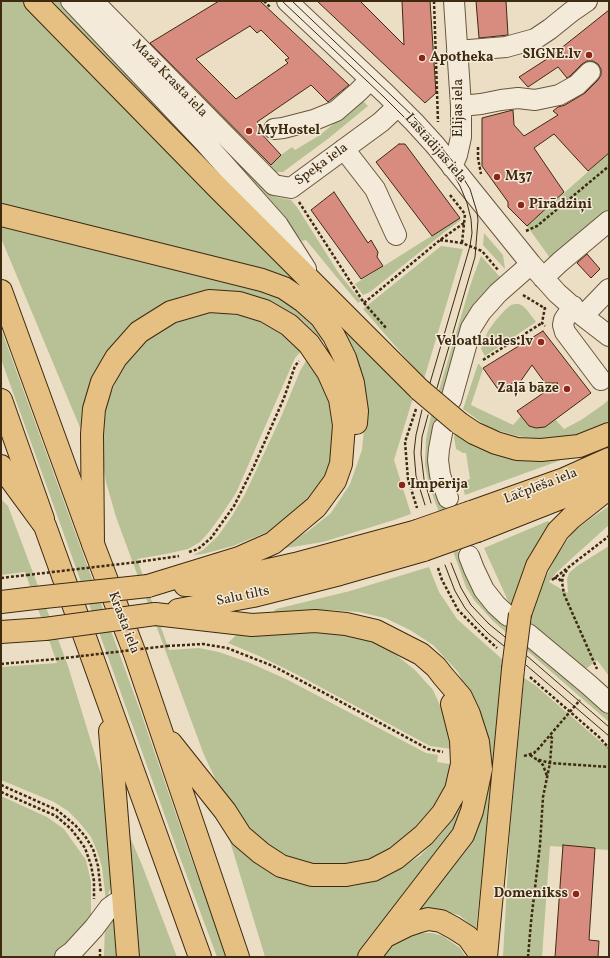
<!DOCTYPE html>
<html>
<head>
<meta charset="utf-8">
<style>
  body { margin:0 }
  #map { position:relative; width:610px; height:958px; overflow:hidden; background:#ecdec4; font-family:Vollkorn,serif }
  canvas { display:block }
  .frame { position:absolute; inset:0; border:2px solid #3d2a10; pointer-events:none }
</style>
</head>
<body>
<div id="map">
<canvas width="610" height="958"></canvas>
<div class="frame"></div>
</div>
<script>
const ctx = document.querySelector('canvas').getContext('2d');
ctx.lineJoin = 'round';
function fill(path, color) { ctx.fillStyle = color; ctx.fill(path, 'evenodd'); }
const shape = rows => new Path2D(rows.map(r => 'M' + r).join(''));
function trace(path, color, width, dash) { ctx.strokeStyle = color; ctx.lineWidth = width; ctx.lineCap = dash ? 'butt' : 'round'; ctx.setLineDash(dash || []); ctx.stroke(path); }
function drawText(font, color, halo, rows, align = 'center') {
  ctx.font = font + ' Vollkorn,serif'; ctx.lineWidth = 3; ctx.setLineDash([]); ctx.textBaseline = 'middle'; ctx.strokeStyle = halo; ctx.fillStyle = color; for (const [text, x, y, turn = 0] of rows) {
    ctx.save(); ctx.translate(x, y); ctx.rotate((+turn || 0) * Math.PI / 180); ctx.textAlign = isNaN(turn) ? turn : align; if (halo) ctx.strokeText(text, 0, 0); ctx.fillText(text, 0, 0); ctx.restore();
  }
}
fill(shape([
  [1,1,22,1,308,293,254,267,81,223,76,244,257,287,290,302,308,317,329,347,302,320,281,308,250,298,169,303,83,417,81,430,1,238],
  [49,1,59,1,242,193,240,196],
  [82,1,261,185,276,197,291,200,297,207,338,272,361,301,358,303,306,240,302,241,289,225],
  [360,98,368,106,329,138,283,172,276,172,270,166,281,155,292,147,295,150,320,135,354,107],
  [609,153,609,209,550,258,527,226],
  [460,218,461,220,446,231,370,292,363,295,355,284],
  [484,233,503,255,505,269,483,245],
  [441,246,463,249,424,379,363,309],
  [481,256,500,277,468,312,464,329,449,370,434,432,433,475,461,561,504,624,609,715,609,722,493,621,474,600,466,587,429,485,425,465,426,439,430,420,471,283],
  [515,304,519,304,523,306,527,310,536,322,485,356,481,349,483,342,488,331,496,320,505,310,511,305],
  [213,312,245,316,260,319,278,327,304,348,295,358,236,493,220,517,209,532,200,542,188,549,166,554,137,559,169,650,199,648,219,652,250,663,288,680,426,753,438,755,437,762,450,764,447,788,423,828,377,859,352,866,327,867,302,863,275,853,255,838,224,797,204,755,116,517,106,482,100,442,104,408,123,366,141,344,157,331,180,319],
  [328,314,413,398,394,460,411,514,394,520,323,542,286,548,286,546,288,543,307,532,331,513,350,484,362,450,366,408],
  [1,329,141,713,191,858,228,957,217,957,179,855,1,359],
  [309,356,334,411,332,457,328,470,320,487,310,501,270,531,233,546,203,554,193,555,203,550,218,536,232,516,245,494,281,417,300,371],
  [478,364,479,364,483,369,471,405,513,425,521,416,529,426,531,427,542,427,555,419,564,429,581,420,604,404,609,399,609,421,585,433,564,439,541,439,517,436,489,428,463,409],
  [456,433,583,452,465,495,463,487,467,480,470,479,466,453,463,453,456,449,454,437],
  [1,499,8,506,68,666,106,791,114,877,106,901,102,867,97,851,91,837,79,822,68,811,54,802,1,780,1,667,57,663,25,572,1,575],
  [609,506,609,525,570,560,556,573,549,582,568,593,567,579,569,573,577,566,609,546,609,676,597,660,586,669,529,622,531,614,542,585,556,557,573,532,593,517],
  [548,521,550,523,539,540,530,558,513,607,509,603,484,548],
  [429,567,439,592,457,619,503,660,496,746,476,929,459,915,451,913,444,911,417,912,479,820,488,792,491,766,470,696,458,672,433,645,410,630,385,618,359,612,330,610,272,614,276,609,350,591],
  [318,632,361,637,390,650,415,670,433,690,443,712,451,749,430,746,296,674,259,656,228,643,236,635],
  [524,678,535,685,602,743,609,747,609,850,550,846,542,957,503,957,510,829],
  [470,778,462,819,444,849,357,957,265,957,229,838,252,860,280,877,318,886,353,886,389,875,420,856,443,832,459,806],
  [1,796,47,817,64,829,86,860,91,882,91,919,66,948,53,957,1,957],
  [127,830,142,865,177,957,138,957],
  [118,915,122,957,104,957,105,923],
  [420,933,432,933,443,936,460,948,466,957,382,957,390,947,397,942,408,936]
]), '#b7c195');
const building = shape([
  [219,1,260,1,307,45,349,85,328,102,311,85,257,122,262,126,258,130,281,155,271,165,150,43,219,1],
  [250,26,257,33,261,30,289,58,285,60,288,63,236,99,196,59,250,26],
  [317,1,360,1,404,45,402,1,430,1,436,93,425,103,317,1],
  [476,1,506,1,508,35,479,38,476,1],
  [609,10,609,153,588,171,554,134,534,148,564,192,527,226,508,207,508,202,482,166,482,118,513,110,514,125,524,136,558,115,553,111,558,107,565,105,585,93,598,80,601,75,601,69,598,64,593,61,587,61,582,64,570,76,567,78,558,67,528,87,519,77,550,57,609,10],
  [399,144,405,144,460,218,432,236,376,162,399,144],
  [334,192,368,243,371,240,378,252,377,257,383,266,361,279,311,210,334,192],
  [587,254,600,269,591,278,577,263,587,254],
  [543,331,591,393,545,427,536,428,529,426,517,411,558,383,545,383,532,365,520,382,514,382,500,392,483,368,543,331],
  [563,845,595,848,589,940,599,941,598,957,555,957,563,845]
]);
fill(building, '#d78c7f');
trace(building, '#3d2a10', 1);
const minor = shape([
  [71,1,206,144,278,225,306,269],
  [93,1,274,185,291,188,381,122,398,106],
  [287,1,386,94,414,122,435,145,531,264,557,293,583,316,609,336],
  [457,51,506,47,535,39,550,29,571,12,587,1],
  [461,106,481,104,501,100,518,98,535,100,559,95,577,85,590,72],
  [274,129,283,128,314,120,336,111,358,92,370,80],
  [344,149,375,189,396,235],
  [452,167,457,155,461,137,461,106,454,1],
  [543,278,560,262,609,221],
  [573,306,564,320,563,325,565,332,601,380],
  [583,316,609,289],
  [451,400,471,328,481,312,498,293,531,264],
  [443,428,439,449,438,460,440,475,448,498],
  [469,556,474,569,484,590,496,605,508,616],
  [528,634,589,685,609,703],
  [65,957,72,952,94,928,109,908,116,903,123,901]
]);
const major = shape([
  [1,291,92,541],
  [1,400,43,519]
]);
const highway = shape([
  [35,1,218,188,420,390],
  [1,215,262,280,284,288,303,301,321,317,334,336,345,358,353,383,357,411,356,423],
  [459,423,474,433,496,443,517,449,541,450,579,446,609,434],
  [1,466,45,526,200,957],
  [471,512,564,479,609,459],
  [477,531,576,492,609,477],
  [185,585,202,585,295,564,417,531],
  [148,586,239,558,273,543,316,507,335,481,341,464,344,425,340,399,328,372,309,344,289,325,265,311,239,303,209,301,171,312,139,332,116,358,102,382,94,409,92,434,93,544,135,654,238,957],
  [1,602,35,598],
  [178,610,253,596,340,574,424,550],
  [155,614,252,625,315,621,346,624,376,631,421,654,436,667,443,676,461,697,469,714,478,742,481,769,472,811,463,835,369,957],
  [520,614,537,566,558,531,571,518,609,488],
  [1,632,45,629],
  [110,731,128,957],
  [171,743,225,811,241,836,261,853,281,866,312,875,346,875,373,870,396,858,424,835,443,813,456,790,462,764,461,740,452,704],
  [388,935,408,925,417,922,428,919,441,921,454,928,468,937,478,951,480,957],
  [486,957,513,669]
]);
trace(minor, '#69573d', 22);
trace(major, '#3d2a10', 24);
trace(highway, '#3d2a10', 24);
trace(shape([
  [264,1,270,7],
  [434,1,438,122],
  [478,147,478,158,481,174],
  [450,195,465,214,462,243],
  [299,202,364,303,386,328],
  [526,231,537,226,609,166],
  [440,240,462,243,482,251,498,270],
  [523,295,546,309],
  [364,303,440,240,464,223],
  [545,307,542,323,545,326],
  [483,360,542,323],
  [416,409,405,442,408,479,417,508],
  [189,552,198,549,211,538,234,506,254,466,284,398,295,366,299,361],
  [138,562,179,556],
  [438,568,442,580,458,610,485,637,497,648],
  [567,570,563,576,562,582,564,594,597,669],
  [1,578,27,575],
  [554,578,558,578,562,582],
  [552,580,609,536],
  [167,646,203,644,227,648,273,666,330,696,428,749,443,752],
  [1,664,56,659],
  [530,677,599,737,609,748],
  [530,755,536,759,550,763,609,767],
  [524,756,534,753,539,748,580,700],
  [538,760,543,765,547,776],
  [1,785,57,810,75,825,85,836,93,849,98,866,101,893],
  [1,792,56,816,71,829,78,838,85,848,91,865,94,881,94,899],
  [100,957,100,948],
  [528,957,531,922,540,845,543,797,550,763,552,738,550,736]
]), '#3d2a10', 2.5, [3, 2]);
trace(minor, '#f3ead9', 20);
trace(major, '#e6bf82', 22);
trace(highway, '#e6bf82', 22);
trace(shape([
  [282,1,384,97,412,125,433,148,450,169,460,186,467,203,471,219,472,233,470,246,430,383],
  [292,1,415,118,437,142,454,163,470,189,477,212,478,220,475,257,437,388],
  [422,410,416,435,414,452,416,476,425,505],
  [428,415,422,437,421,454,424,479,431,503],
  [451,563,461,588,471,605,489,624,505,637],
  [445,565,455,591,465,608,476,621,489,634,504,646],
  [527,656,609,727],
  [526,665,609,736]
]), '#3d2a10', 1);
const highwayBridge = shape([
  [420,390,459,423],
  [417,531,471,512],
  [424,550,477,531],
  [35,598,148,586],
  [45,629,155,614],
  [513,669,520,614]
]);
trace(highwayBridge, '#3d2a10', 24, []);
trace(shape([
  [27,575,138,562],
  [56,659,167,646]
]), '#3d2a10', 2.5, [3, 2]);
trace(highwayBridge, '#e6bf82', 22);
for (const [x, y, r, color] of [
  [589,55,4,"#8f2418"],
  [422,58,4,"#8f2418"],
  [249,131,4,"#8f2418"],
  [497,177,4,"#8f2418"],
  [521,205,4,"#8f2418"],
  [541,342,4,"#8f2418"],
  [567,389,4,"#8f2418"],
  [402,485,4,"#8f2418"],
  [576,894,4,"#8f2418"]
]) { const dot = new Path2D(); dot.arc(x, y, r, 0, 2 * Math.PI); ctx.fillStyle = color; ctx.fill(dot); trace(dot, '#f3ead9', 1.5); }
drawText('bold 14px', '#3d2a10', '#f3ead9', [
  ["SIGNE.lv",581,55,"right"],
  ["Apotheka",430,58],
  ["MyHostel",257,131],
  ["M37",505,177],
  ["Pīrādziņi",529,205],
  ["Veloatlaides.lv",533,342,"right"],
  ["Zaļā bāze",559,389,"right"],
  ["Impērija",410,485],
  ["Domenikss",568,894,"right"]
], 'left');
drawText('14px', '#3d2a10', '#f3ead9', [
  ["Mazā Krasta iela",169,79,46],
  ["Elijas iela",459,108,-90],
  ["Lastādijas iela",435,149,49],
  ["Speķa iela",322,165,-36],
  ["Lāčplēša iela",541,487,-21],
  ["Salu tilts",243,597,-12],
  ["Krasta iela",123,623,69]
]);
</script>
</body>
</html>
